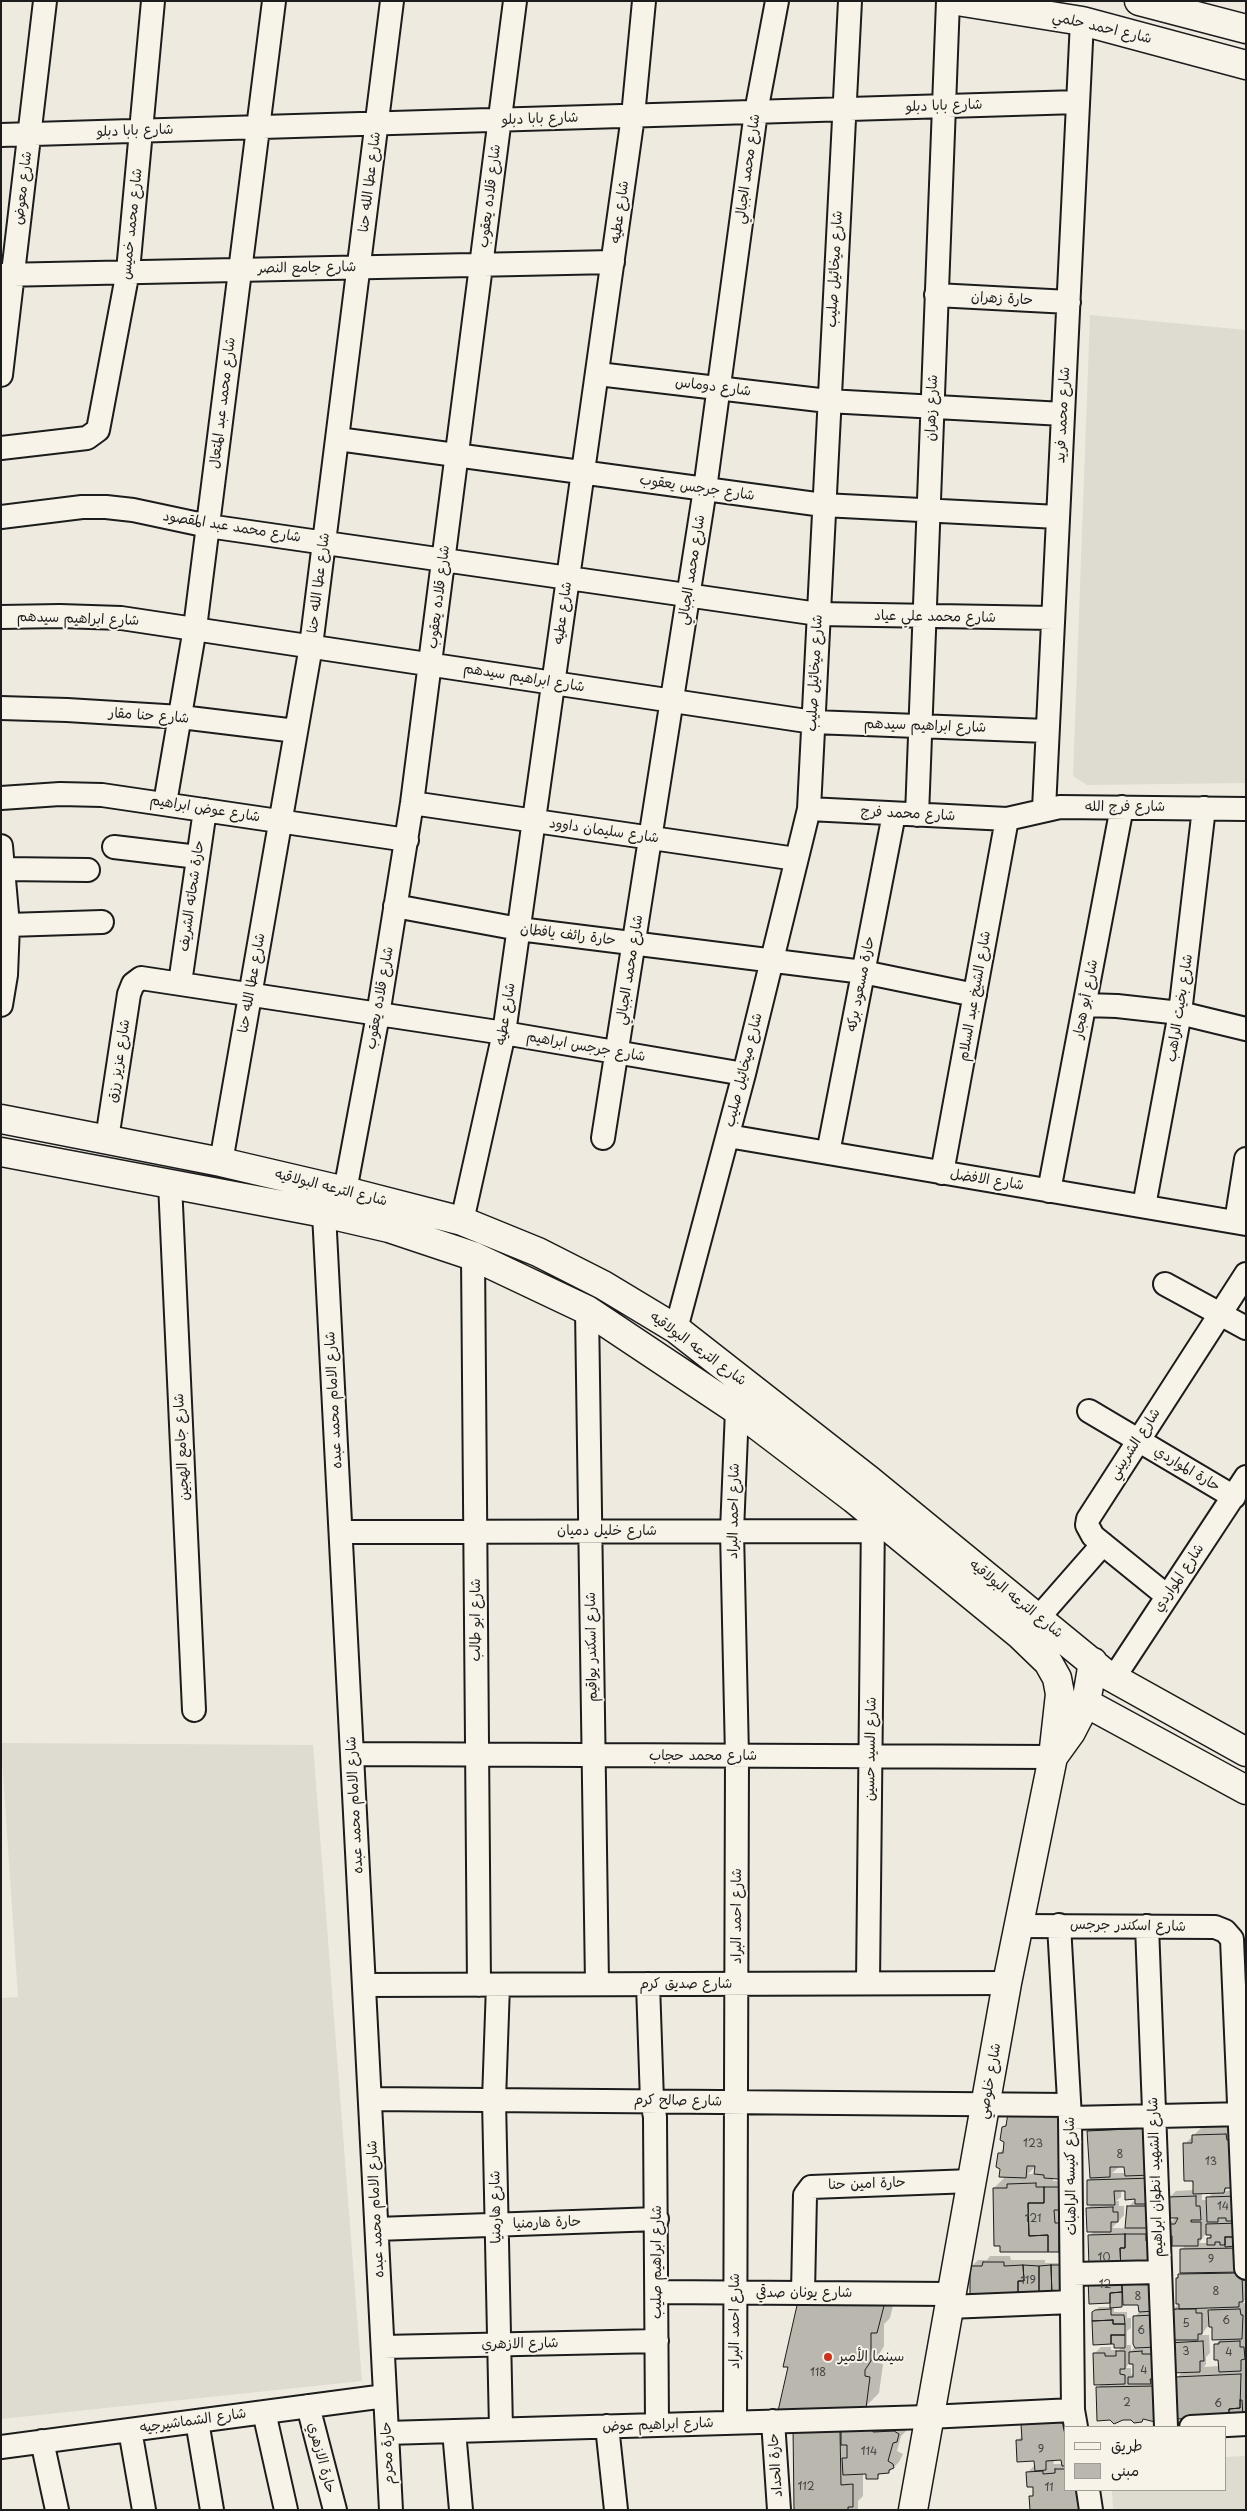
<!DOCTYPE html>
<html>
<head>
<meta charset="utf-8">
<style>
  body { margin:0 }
  #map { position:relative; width:1247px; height:2511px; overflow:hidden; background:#eeeae0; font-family:"Playpen Sans","Playpen Sans Arabic",sans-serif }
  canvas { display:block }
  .frame { position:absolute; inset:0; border:2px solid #1c1c1c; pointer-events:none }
  .legend { position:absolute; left:1064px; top:2426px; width:162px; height:65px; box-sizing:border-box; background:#f7f3e8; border:1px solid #9f9d96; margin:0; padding:6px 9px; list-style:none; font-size:15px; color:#1c1c1c }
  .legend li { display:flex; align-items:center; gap:10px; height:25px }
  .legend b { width:25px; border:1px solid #9f9d96 }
</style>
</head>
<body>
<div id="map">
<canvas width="1247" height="2511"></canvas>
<div class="frame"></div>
<ul class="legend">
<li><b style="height:6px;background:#f7f3e8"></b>طريق</li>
<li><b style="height:14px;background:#bab7af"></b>مبنى</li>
</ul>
</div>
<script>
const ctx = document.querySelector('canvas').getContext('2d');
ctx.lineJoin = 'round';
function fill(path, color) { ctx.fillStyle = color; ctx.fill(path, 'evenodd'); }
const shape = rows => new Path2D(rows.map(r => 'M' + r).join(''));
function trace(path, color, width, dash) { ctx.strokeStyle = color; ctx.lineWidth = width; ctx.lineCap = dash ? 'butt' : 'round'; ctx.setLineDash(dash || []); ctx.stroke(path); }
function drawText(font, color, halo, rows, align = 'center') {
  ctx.font = font + ' "Playpen Sans","Playpen Sans Arabic",sans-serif'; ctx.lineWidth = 4; ctx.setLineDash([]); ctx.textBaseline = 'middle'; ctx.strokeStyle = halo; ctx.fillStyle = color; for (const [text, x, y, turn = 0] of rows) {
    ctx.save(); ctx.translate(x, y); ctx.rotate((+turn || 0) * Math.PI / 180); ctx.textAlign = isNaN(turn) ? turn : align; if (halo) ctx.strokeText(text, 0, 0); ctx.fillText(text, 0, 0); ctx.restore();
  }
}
fill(shape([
  [1090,315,1246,330,1246,783,1087,785,1073,776],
  [1,1743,313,1745,362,2381,1,2419,1,1998,18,1997],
  [1246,2456,1246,2510,1113,2510,1112,2490,1226,2490,1226,2457]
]), '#dedbd1');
fill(shape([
  [1159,2119,1162,2272,1163,2411,1098,2388,1102,2383,1095,2353,1101,2347,1111,2347,1111,2350,1119,2350,1122,2347,1115,2343,1093,2313,1099,2307,1112,2307,1090,2235,1094,2231,1087,2209,1092,2204,1088,2180,1091,2177,1089,2132,1099,2122],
  [1126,2165,1126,2173,1112,2173,1120,2166],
  [1121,2190,1126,2190,1137,2198,1128,2207,1127,2228,1112,2228,1124,2215,1124,2206,1119,2206,1119,2201,1116,2201,1121,2197],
  [1140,2303,1140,2311,1135,2317,1136,2346,1131,2351,1131,2345,1127,2345,1127,2331,1131,2328,1131,2318,1127,2318,1127,2312,1114,2312,1114,2307],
  [1129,2363,1134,2363,1134,2373,1131,2375,1131,2368,1126,2368],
  [1008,2122,1053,2177,1053,2181,1065,2181,1066,2244,1059,2250,994,2188,1006,2176,1001,2168,999,2154,1004,2148,1003,2127],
  [1036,2166,1036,2174,1028,2174],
  [1236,2125,1229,2187,1225,2191,1245,2190,1246,2299,1241,2303,1246,2303,1246,2400,1245,2412,1242,2415,1177,2378,1183,2371,1172,2372,1171,2311,1180,2303,1177,2278,1182,2273,1181,2250,1186,2245,1173,2234,1168,2225,1176,2217,1170,2197,1176,2191,1194,2190,1185,2144,1203,2126],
  [1213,2192,1207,2200,1202,2200,1202,2193],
  [1207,2232,1213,2233,1208,2238,1208,2243,1199,2243],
  [1213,2306,1208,2312,1208,2307],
  [1213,2325,1222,2338,1215,2345,1220,2366,1204,2367,1206,2364,1206,2357,1210,2353,1209,2335,1201,2335,1208,2326],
  [990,2256,1010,2256,1011,2260,1045,2260,1045,2263,1066,2263,1066,2292,971,2267,978,2260,987,2260],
  [897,2289,890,2318,884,2324,884,2346,878,2356,878,2363,883,2364,879,2393,866,2406,790,2366],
  [1033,2414,1066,2427,1066,2490,1089,2490,1031,2497,1034,2493,1034,2485,1027,2473,1036,2464,1035,2459,1017,2441,1023,2435,1023,2424],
  [1055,2459,1063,2459,1063,2464,1053,2464],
  [908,2424,907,2430,901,2436,897,2451,903,2454,899,2462,889,2472,882,2472,877,2478,863,2473,863,2496,858,2501,858,2510,796,2510,794,2427]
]), '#0003');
const building = shape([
  [1008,2113,1059,2114,1060,2177,1058,2179,1044,2178,1044,2175,1034,2174,1035,2166,1027,2166,1026,2178,999,2177,1000,2169,996,2167,998,2153,1003,2153,1004,2142,1000,2140,1002,2127,1006,2126,1008,2113],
  [1150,2128,1152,2175,1125,2176,1124,2167,1110,2167,1110,2177,1090,2178,1087,2131,1150,2128],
  [1226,2134,1227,2140,1237,2140,1238,2188,1225,2188,1224,2193,1193,2194,1193,2181,1184,2181,1183,2143,1192,2143,1192,2135,1226,2134],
  [1153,2178,1153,2204,1135,2204,1135,2199,1125,2200,1125,2191,1114,2191,1115,2205,1087,2205,1087,2180,1153,2178],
  [1036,2183,1036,2187,1044,2187,1044,2203,1028,2203,1029,2236,1048,2235,1048,2252,1000,2252,1000,2246,994,2246,993,2188,1007,2188,1007,2184,1036,2183],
  [1044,2187,1059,2187,1059,2210,1054,2210,1055,2223,1059,2223,1059,2252,1048,2252,1048,2235,1029,2236,1028,2203,1044,2203,1044,2187],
  [1196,2196,1196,2206,1200,2206,1201,2220,1191,2220,1191,2222,1201,2222,1201,2239,1198,2239,1198,2246,1172,2246,1172,2236,1167,2236,1167,2224,1175,2224,1178,2218,1166,2218,1169,2197,1196,2196],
  [1239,2196,1240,2221,1226,2221,1226,2218,1218,2218,1218,2222,1207,2222,1206,2197,1239,2196],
  [1127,2206,1153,2206,1153,2228,1125,2228,1127,2206],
  [1113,2207,1113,2212,1118,2212,1118,2222,1111,2222,1111,2232,1087,2232,1086,2208,1113,2207],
  [1240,2223,1235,2237,1225,2237,1225,2245,1220,2245,1220,2242,1215,2242,1215,2245,1207,2245,1207,2238,1211,2238,1211,2235,1206,2235,1206,2224,1240,2223],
  [1125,2234,1125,2248,1120,2248,1121,2271,1089,2267,1088,2235,1125,2234],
  [1125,2234,1146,2234,1146,2241,1155,2241,1155,2267,1121,2271,1120,2248,1125,2248,1125,2234],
  [1225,2237,1235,2237,1236,2246,1225,2247,1225,2237],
  [1241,2248,1242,2272,1180,2273,1180,2249,1241,2248],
  [983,2262,1004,2262,1004,2266,1023,2265,1024,2281,1018,2281,1018,2297,970,2297,970,2266,982,2266,983,2262],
  [1023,2265,1039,2266,1039,2297,1018,2297,1018,2281,1024,2281,1023,2265],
  [1051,2265,1052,2297,1039,2297,1039,2266,1051,2265],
  [1051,2265,1064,2265,1064,2297,1052,2297,1051,2265],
  [1238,2273,1238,2276,1242,2276,1243,2302,1239,2302,1239,2307,1179,2309,1179,2304,1176,2304,1176,2278,1178,2278,1178,2274,1238,2273],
  [1121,2276,1122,2292,1110,2293,1110,2303,1089,2304,1088,2278,1121,2276],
  [1156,2278,1154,2311,1139,2312,1138,2305,1123,2305,1122,2279,1156,2278],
  [1122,2292,1122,2307,1110,2308,1110,2293,1122,2292],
  [798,2301,885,2302,877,2333,871,2333,871,2361,865,2370,865,2376,870,2377,866,2408,778,2411,788,2367,783,2367,798,2301],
  [1111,2309,1111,2315,1124,2315,1125,2324,1113,2324,1113,2320,1092,2321,1092,2312,1095,2310,1111,2309],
  [1176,2309,1196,2309,1196,2313,1202,2313,1202,2334,1198,2334,1198,2340,1171,2340,1170,2311,1176,2309],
  [1240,2309,1241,2315,1243,2315,1242,2339,1212,2340,1212,2327,1209,2327,1208,2310,1240,2309],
  [1156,2315,1156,2324,1150,2324,1151,2339,1156,2339,1157,2347,1135,2348,1133,2344,1133,2316,1156,2315],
  [1113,2320,1113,2324,1125,2324,1125,2335,1111,2335,1111,2344,1093,2345,1092,2321,1113,2320],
  [1111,2335,1125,2335,1125,2348,1114,2348,1114,2344,1111,2344,1111,2335],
  [1203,2341,1204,2361,1200,2361,1200,2372,1170,2373,1169,2343,1203,2341],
  [1240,2341,1240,2347,1244,2347,1245,2359,1241,2360,1241,2371,1219,2372,1218,2360,1214,2360,1214,2344,1219,2344,1219,2342,1240,2341],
  [1116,2351,1125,2351,1125,2369,1120,2369,1120,2374,1125,2375,1125,2384,1094,2385,1093,2353,1105,2353,1105,2356,1116,2356,1116,2351],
  [1142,2351,1142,2354,1155,2354,1156,2379,1150,2379,1151,2384,1128,2384,1128,2377,1133,2377,1133,2364,1129,2364,1129,2352,1142,2351],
  [1241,2374,1240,2408,1229,2409,1229,2416,1177,2419,1175,2377,1241,2374],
  [1156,2386,1155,2422,1143,2419,1142,2422,1134,2423,1131,2420,1123,2420,1114,2424,1110,2420,1097,2421,1096,2387,1156,2386],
  [1240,2400,1242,2400,1243,2416,1229,2416,1229,2409,1240,2408,1240,2400],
  [1071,2421,1066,2427,1066,2466,1062,2466,1061,2460,1046,2461,1046,2470,1035,2471,1034,2461,1017,2462,1016,2440,1022,2440,1021,2424,1071,2421],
  [793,2426,840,2431,841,2485,853,2484,853,2507,848,2507,848,2510,794,2510,793,2426],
  [873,2429,873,2432,894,2431,899,2434,897,2442,893,2443,888,2461,893,2464,894,2468,889,2470,889,2473,878,2474,878,2479,866,2479,866,2474,843,2475,842,2458,847,2458,847,2445,841,2445,841,2431,873,2429],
  [1055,2469,1066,2469,1066,2490,1078,2490,1080,2510,1030,2510,1029,2496,1033,2496,1033,2487,1027,2487,1026,2472,1043,2471,1043,2474,1055,2473,1055,2469]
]);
fill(building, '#bab7af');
trace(building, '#1c1c1c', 1);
const minor = shape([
  [1,135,1078,102],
  [1,275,613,262],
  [936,295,1069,302],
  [598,374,828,401,1063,414],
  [1,375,45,1],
  [338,439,823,505,1058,517],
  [1,448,87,438,98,430,128,271,153,1],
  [1,517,82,507,106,507,133,510,208,526,818,614,1053,618],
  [1,617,60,616,121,618,813,722,1047,731],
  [1,708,67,710,181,717,296,731],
  [1,798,60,794,102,795,407,840],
  [165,803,195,628,274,1],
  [412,803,796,859],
  [809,809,1007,819,1060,807,1246,809],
  [1044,809,1082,21],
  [917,815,948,1],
  [1,846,8,925,6,975,1,1005],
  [114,847,198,857],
  [4,869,88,870],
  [395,906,519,929,863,972,975,995],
  [8,925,102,922],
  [180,983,205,810],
  [1085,1005,1117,1006,1180,1013,1246,1029],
  [728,1136,1246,1224],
  [603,1138,705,489,756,112,777,1],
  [107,1139,129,994,133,984,141,978,504,1033,744,1074],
  [828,1153,894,814],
  [221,1162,311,646,392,1],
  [942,1173,1007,819],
  [170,1183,194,1710],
  [345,1191,378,1015,412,803,515,1],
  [1049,1191,1122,807],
  [1144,1206,1180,1013,1204,808],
  [324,1213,391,2510],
  [462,1221,504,1033,633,116,644,1],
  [1236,1222,1246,1159],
  [473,1256,479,1985],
  [1165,1284,1246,1328],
  [587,1310,597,1984],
  [676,1329,744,1074,809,809,850,1],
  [1089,1411,1234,1497],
  [341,1532,873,1531],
  [1167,1596,1093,1536,1087,1525,1088,1519,1246,1274],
  [1039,1617,1103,1544],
  [1113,1679,1246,1477],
  [352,1754,1053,1757],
  [1059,1925,1070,2118,1073,2410,1076,2427],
  [1019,1926,1215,1927,1225,1931,1232,1939,1246,2268],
  [1147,1926,1166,2427],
  [868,1983,873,1517],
  [648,1984,652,2101,655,2117,657,2424],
  [364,1985,1007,1983],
  [498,1985,494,2100,501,2429],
  [370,2099,1069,2105],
  [1070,2118,1246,2114],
  [377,2229,657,2219],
  [1073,2274,1160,2272],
  [657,2292,951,2294],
  [803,2293,805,2195,811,2187,972,2181],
  [948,2307,1072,2302],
  [383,2347,657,2341],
  [308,2406,335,2510],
  [264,2412,286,2510],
  [197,2421,212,2510],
  [773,2421,779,2510],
  [735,2422,737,1756,732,1531,737,1410],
  [607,2426,616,2510],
  [1191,2427,1246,2424],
  [130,2430,144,2510],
  [454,2431,461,2510],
  [387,2433,928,2417,1073,2410],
  [42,2441,57,2510],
  [1,2447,385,2396],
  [1088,2490,1091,2510]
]);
const primary = shape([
  [957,1,1082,21,1246,65],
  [1139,1,1246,29],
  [1,1119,221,1162,345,1191,462,1221,538,1252,603,1285,676,1329,869,1480,1106,1674,1246,1752],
  [1,1152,324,1213,389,1228,473,1256,587,1310,737,1410,854,1499,1020,1635,1048,1662,1057,1678,1060,1694,1053,1757],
  [1086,1703,1246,1790],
  [913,2510,1007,1983,1053,1757,1071,1732,1086,1703,1093,1662]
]);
trace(minor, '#1c1c1c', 26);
trace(primary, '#1c1c1c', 31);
trace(minor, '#f7f3e8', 22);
trace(primary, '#f7f3e8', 28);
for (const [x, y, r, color] of [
  [828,2357,5,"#c8321e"]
]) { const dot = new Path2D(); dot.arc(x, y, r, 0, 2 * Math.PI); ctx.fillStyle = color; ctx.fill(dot); trace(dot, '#f7f3e8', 2); }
drawText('11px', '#444341', null, [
  ["123",1033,2144],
  ["8",1120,2155],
  ["13",1211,2162],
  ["14",1223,2207],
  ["121",1033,2219],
  ["10",1104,2258],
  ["9",1211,2260],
  ["119",1028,2281],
  ["12",1105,2285],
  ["8",1216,2292],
  ["8",1138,2297],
  ["6",1226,2321],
  ["5",1186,2324],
  ["6",1141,2331],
  ["3",1186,2352],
  ["4",1229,2353],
  ["4",1144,2371],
  ["118",818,2373],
  ["2",1127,2403],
  ["6",1218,2404],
  ["9",1041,2450],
  ["114",869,2452],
  ["112",806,2487],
  ["11",1049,2488]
]);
drawText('14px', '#1c1c1c', '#f7f3e8', [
  ["شارع احمد حلمي",1102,28,13],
  ["شارع بابا دبلو",944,106,-2],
  ["شارع بابا دبلو",540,119,-2],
  ["شارع بابا دبلو",135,131,-2],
  ["شارع محمد الجبالي",748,169,-82],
  ["شارع عطا الله حنا",370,182,-83],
  ["شارع معوض",23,188,-83],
  ["شارع قلاده يعقوب",490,196,-83],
  ["شارع عطيه",620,212,-82],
  ["شارع محمد خميس",132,224,-84],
  ["شارع جامع النصر",307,268,-1],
  ["شارع ميخائيل صليب",835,269,-87],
  ["حارة زهران",1002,299,3],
  ["شارع دوماس",713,387,7],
  ["شارع محمد عبد المتعال",223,403,-83],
  ["شارع زهران",932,408,-88],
  ["شارع محمد فريد",1063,415,-87],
  ["شارع جرجس يعقوب",697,488,8],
  ["شارع محمد عبد المقصود",232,527,9],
  ["شارع محمد الجبالي",692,570,-81],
  ["شارع عطا الله حنا",319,583,-83],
  ["شارع قلاده يعقوب",439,597,-83],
  ["شارع عطيه",563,613,-82],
  ["شارع محمد علي عياد",935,617,1],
  ["شارع ابراهيم سيدهم",78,619,2],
  ["شارع ميخائيل صليب",815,673,-87],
  ["شارع ابراهيم سيدهم",524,678,9],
  ["شارع حنا مقار",149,716,4],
  ["شارع ابراهيم سيدهم",925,726,2],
  ["شارع فرج الله",1125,807],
  ["شارع عوض ابراهيم",205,809,9],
  ["شارع محمد فرج",908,814,3],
  ["شارع سليمان داوود",604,831,8],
  ["حارة شحاته الشريف",192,896,-82],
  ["حارة رائف يافطان",568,935,7],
  ["شارع محمد الجبالي",630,970,-81],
  ["شارع عطا الله حنا",252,983,-80],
  ["حارة مسعود بركه",861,984,-79],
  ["شارع الشيخ عبد السلام",975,996,-80],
  ["شارع قلاده يعقوب",380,998,-80],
  ["شارع أبو هجار",1086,999,-79],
  ["شارع بخيت الراهب",1180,1008,-81],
  ["شارع عطيه",506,1014,-81],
  ["شارع جرجس ابراهيم",586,1047,10],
  ["شارع عزيز رزق",119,1061,-81],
  ["شارع ميخائيل صليب",744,1070,-76],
  ["شارع الافضل",987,1180,9],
  ["شارع الترعه البولاقيه",331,1188,14],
  ["شارع الترعه البولاقيه",698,1349,36],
  ["شارع الامام محمد عبده",334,1400,-93],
  ["شارع الشربيني",1135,1444,-57],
  ["شارع جامع الهجين",182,1447,-93],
  ["حارة المواردي",1187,1469,31],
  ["شارع احمد البراد",734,1511,-89],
  ["شارع خليل دميان",607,1531],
  ["شارع المواردي",1179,1578,-56],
  ["شارع الترعه البولاقيه",1016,1599,39],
  ["شارع ابو طالب",476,1620,-90],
  ["شارع اسكندر يواقيم",592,1647,-91],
  ["شارع السيد حسين",871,1749,-89],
  ["شارع محمد حجاب",703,1756],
  ["شارع الامام محمد عبده",355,1805,-93],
  ["شارع احمد البراد",737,1916,-90],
  ["شارع اسكندر جرجس",1128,1926,1],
  ["شارع صديق كرم",686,1984],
  ["شارع خلوصي",990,2081,-80],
  ["شارع صالح كرم",678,2101,1],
  ["شارع كنيسه الراهبات",1071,2176,-91],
  ["شارع الشهيد انطوان ابراهيم",1156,2177,-92],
  ["حارة امين حنا",867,2184,-2],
  ["شارع هارمنيا",496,2207,-91],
  ["شارع الامام محمد عبده",376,2209,-93],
  ["حارة هارمنيا",547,2223,-2],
  ["شارع ابراهيم صليب",657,2262,-90],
  ["شارع يونان صدقي",804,2293],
  ["شارع احمد البراد",735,2321,-90],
  ["شارع الازهري",520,2344,-1],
  ["شارع الشماشيرجيه",193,2421,-8],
  ["شارع ابراهيم عوض",658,2425,-2],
  ["حارة محرم",388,2453,-93],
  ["حارة الازهري",321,2458,75],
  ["حارة الحداد",776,2465,-94]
]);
drawText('14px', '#1c1c1c', '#f7f3e8', [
  ["سينما الأمير",838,2357]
], 'left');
</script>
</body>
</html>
